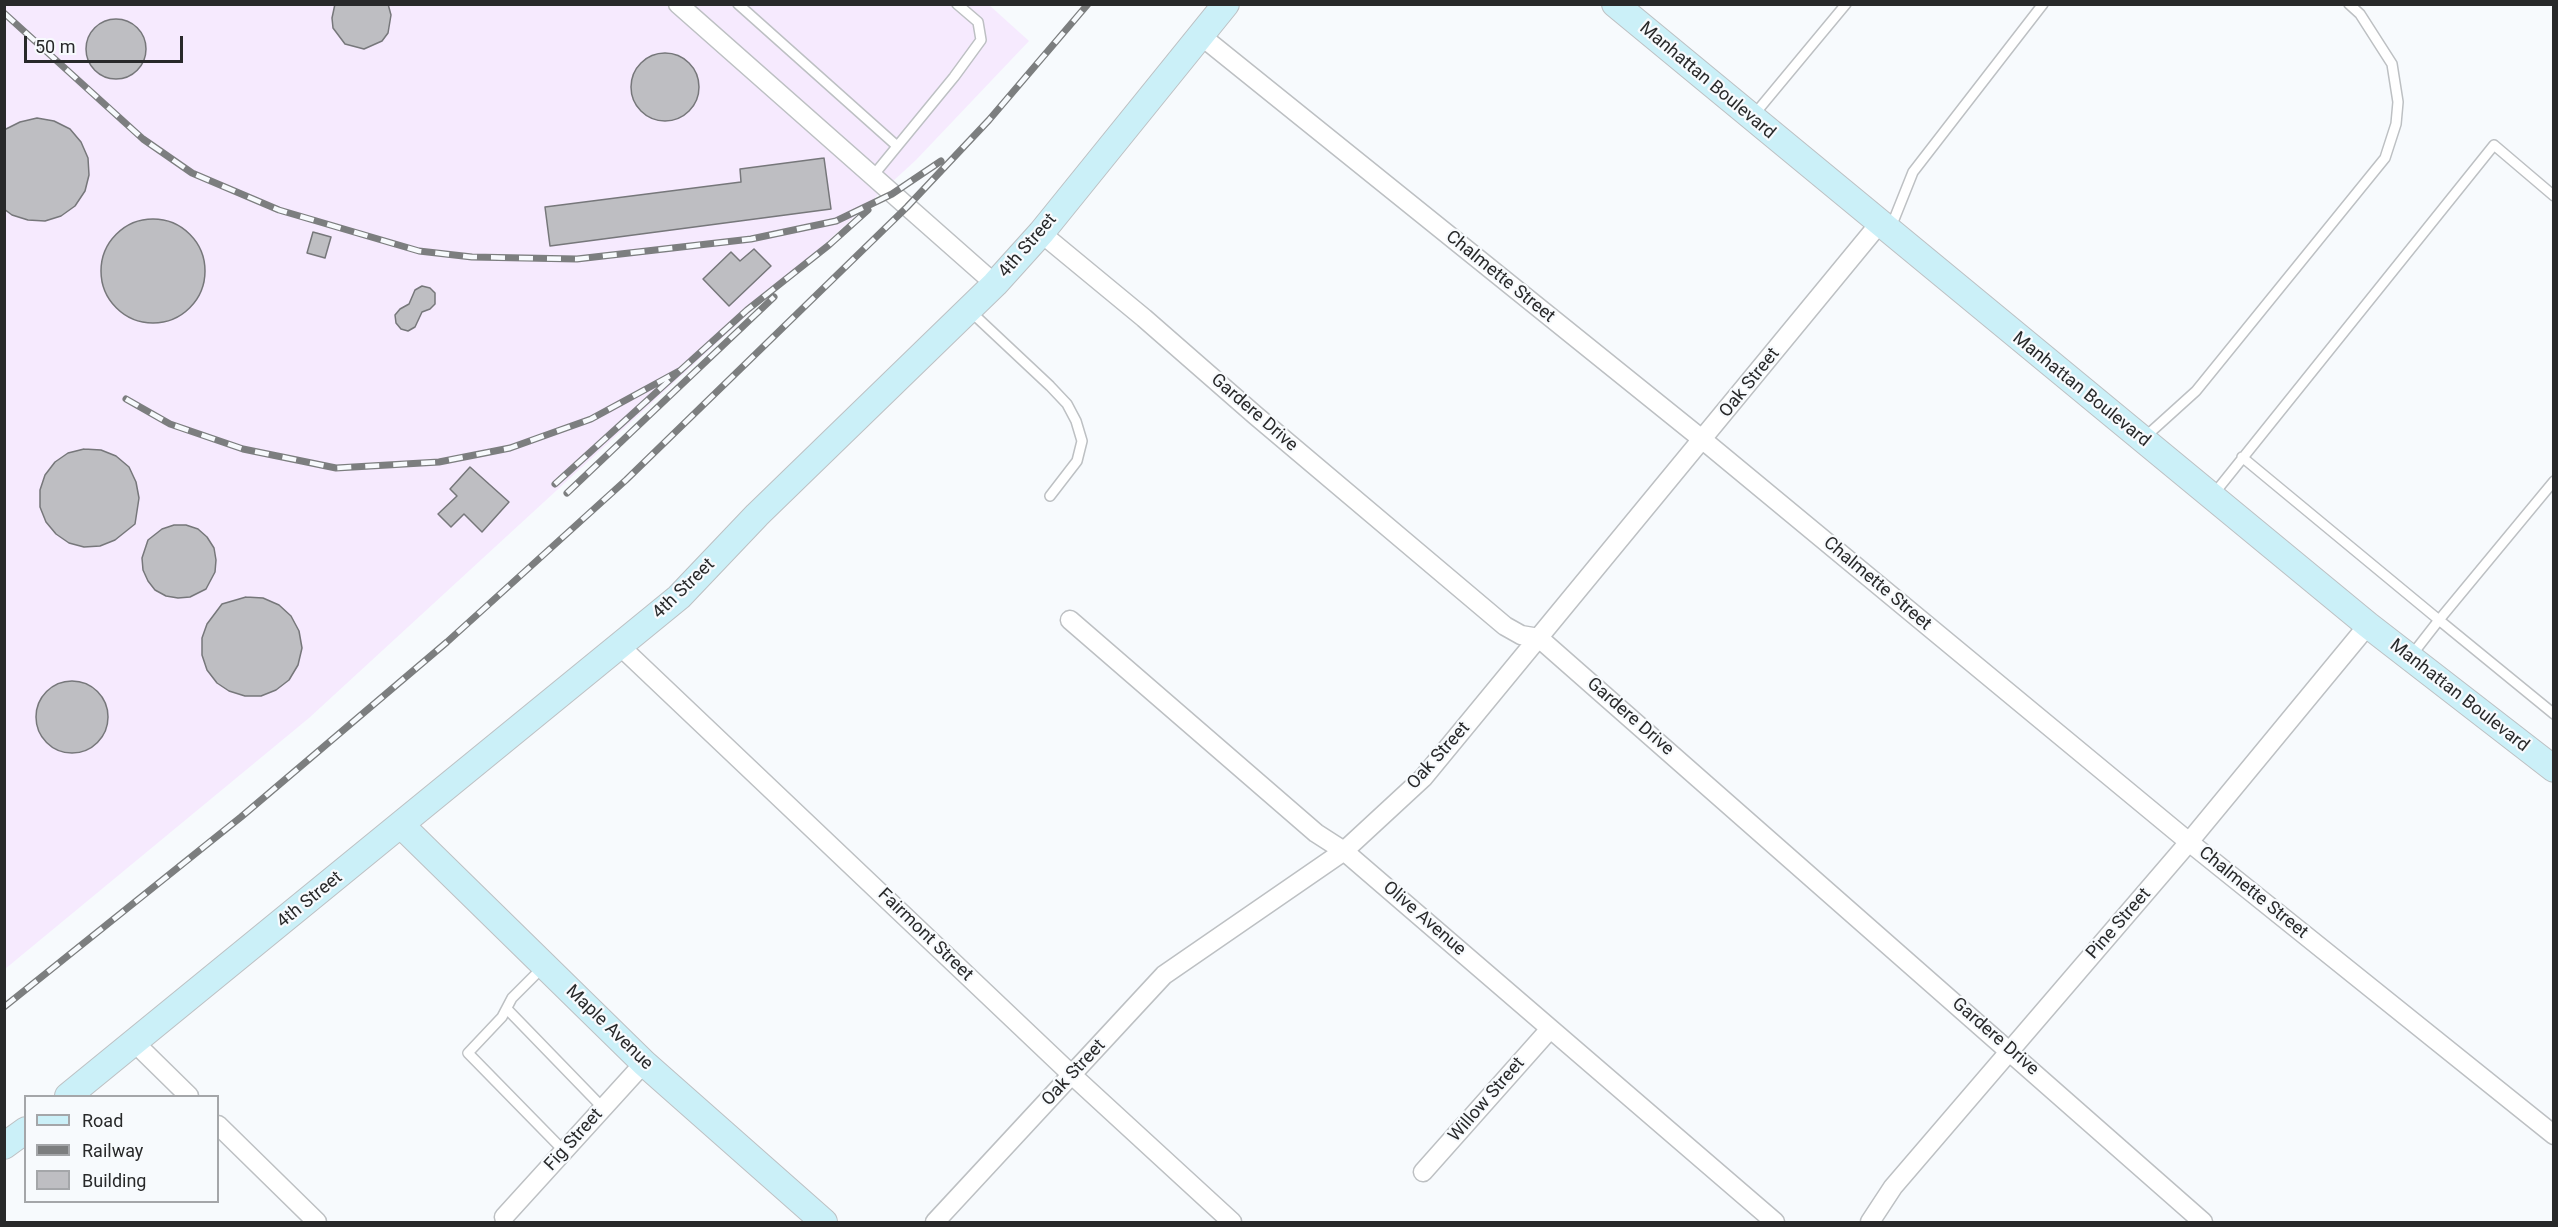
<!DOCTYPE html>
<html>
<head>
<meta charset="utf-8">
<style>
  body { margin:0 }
  #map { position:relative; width:2558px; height:1227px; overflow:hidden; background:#f7fafd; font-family:Roboto,sans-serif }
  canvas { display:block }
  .frame { position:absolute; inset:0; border:6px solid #28292a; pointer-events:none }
  .legend { position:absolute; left:24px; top:1095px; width:195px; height:108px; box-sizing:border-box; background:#f7fafd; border:2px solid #a4a6a9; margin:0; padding:8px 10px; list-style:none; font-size:18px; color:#28292a }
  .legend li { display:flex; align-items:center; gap:12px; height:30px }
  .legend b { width:30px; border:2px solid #a4a6a9 }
  .scale { position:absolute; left:24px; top:36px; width:159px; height:27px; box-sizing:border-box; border:3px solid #28292a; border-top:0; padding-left:8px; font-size:18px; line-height:21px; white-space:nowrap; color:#28292a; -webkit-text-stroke:4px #f7fafd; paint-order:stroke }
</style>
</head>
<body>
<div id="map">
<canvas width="2558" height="1227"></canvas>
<div class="frame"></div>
<ul class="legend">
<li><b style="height:8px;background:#cbf0f8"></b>Road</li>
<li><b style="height:8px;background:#7c7e7f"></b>Railway</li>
<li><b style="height:16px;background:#bebec2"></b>Building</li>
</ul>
<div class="scale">50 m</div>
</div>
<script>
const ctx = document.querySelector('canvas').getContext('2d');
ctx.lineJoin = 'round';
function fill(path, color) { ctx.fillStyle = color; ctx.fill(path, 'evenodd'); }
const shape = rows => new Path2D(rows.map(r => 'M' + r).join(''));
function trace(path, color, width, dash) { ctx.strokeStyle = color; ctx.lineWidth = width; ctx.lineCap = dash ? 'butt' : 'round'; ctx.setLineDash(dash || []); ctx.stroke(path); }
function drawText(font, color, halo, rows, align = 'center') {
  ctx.font = font + ' Roboto,sans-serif'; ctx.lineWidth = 4.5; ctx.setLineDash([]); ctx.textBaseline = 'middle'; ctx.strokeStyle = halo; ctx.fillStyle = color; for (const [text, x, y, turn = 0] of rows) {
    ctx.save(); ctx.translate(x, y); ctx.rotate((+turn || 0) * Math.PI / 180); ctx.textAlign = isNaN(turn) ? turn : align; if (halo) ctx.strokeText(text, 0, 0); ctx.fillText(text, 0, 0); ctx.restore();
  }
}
fill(shape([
  [988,4,1029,41,916,160,309,718,5,969,5,5]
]), '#f6eafe');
const building = shape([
  [335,4,388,4,391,15,388,33,382,41,364,49,345,44,333,28,332,18,335,4],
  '86 49a30 30 0 1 1 60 0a30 30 0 1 1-60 0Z',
  '631 87a34 34 0 1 1 68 0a34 34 0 1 1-68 0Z',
  [37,118,54,121,70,129,81,142,88,158,89,175,85,191,75,206,61,216,45,221,28,220,12,215,4,209,4,130,20,122,37,118],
  [824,158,831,209,550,246,545,207,741,182,740,169,824,158],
  '101 271a52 52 0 1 1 104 0a52 52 0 1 1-104 0Z',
  [313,232,331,237,325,258,307,253,313,232],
  [754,249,771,266,729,306,703,279,731,252,740,261,754,249],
  [422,286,430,288,435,293,435,304,430,309,422,312,415,327,408,331,401,329,396,323,395,315,400,309,409,304,415,290,422,286],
  [84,449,101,450,116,456,129,467,136,482,139,498,135,524,115,540,100,546,84,547,69,543,56,534,46,522,40,507,40,490,45,475,55,462,68,453,84,449],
  [470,467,509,502,482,532,464,514,451,527,438,514,457,496,450,489,470,467],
  [174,525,186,525,198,529,207,537,214,548,216,560,215,572,206,589,190,597,178,598,166,596,155,590,148,581,143,570,142,558,148,540,162,529,174,525],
  [246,597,263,598,279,605,291,616,299,631,302,648,298,665,289,680,276,690,261,696,245,696,229,691,217,683,207,670,202,655,202,638,207,624,222,604,246,597],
  '36 717a36 36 0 1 1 72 0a36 36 0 1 1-72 0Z'
]);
fill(building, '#bebec2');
trace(building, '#76777a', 1.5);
const lane = shape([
  [738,4,897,146],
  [1753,116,1846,4],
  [872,177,954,77,981,40,978,22,957,4],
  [1891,227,1913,172,2043,4],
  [969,310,1050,386,1067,404,1076,421,1082,441,1077,461,1050,496],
  [2144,438,2196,391,2385,158,2396,124,2398,102,2392,64,2360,14,2349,4],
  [2242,457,2439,620,2554,481],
  [2213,495,2494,145,2554,196],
  [2411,656,2439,620,2554,714],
  [543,967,512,998,502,1017,468,1053,564,1151],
  [507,1009,603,1108]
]);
const street = shape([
  [678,4,995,284],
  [1200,35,1703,440,2189,842,2554,1135],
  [1041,233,1144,318,1255,415,1505,626,1521,635,1539,638,2203,1222],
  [1070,620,1316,833,1344,851,1775,1222],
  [620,646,1072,1075,1232,1222],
  [135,1043,189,1096],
  [218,1125,317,1222],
  [1423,1172,1550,1029],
  [504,1217,644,1063],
  [935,1222,1164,975,1344,851,1423,778,1879,224],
  [1870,1222,1893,1187,2189,842,2368,625]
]);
const secondary = shape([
  [1615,4,2368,625,2554,769],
  [401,825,644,1063,824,1222],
  [68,1096,679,597,757,515,995,284,1041,233,1226,4],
  [4,1146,26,1130]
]);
trace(lane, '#bdc0c3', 12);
trace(street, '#bdc0c3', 21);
trace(secondary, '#bdc0c3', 28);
trace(lane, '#fff', 9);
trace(street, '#fff', 18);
trace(secondary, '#cbf0f8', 26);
const rail = shape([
  [4,13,143,139,192,173,279,210,419,251,472,257,577,259,751,239,836,221,892,194,941,161],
  [126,399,170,424,243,449,336,468,439,462,510,448,591,419,681,370],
  [555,484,747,310,829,245,868,210],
  [567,493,774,297],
  [4,1007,241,817,447,642,626,480,907,207,989,120,1088,4]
]);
trace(rail, '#7c7e7f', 7);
trace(rail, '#f7fafd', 4.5, [14]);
drawText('18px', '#28292a', '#f7fafd', [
  ["Manhattan Boulevard",1707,81,40],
  ["4th Street",1028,246,-49],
  ["Chalmette Street",1500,277,39],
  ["Oak Street",1750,383,-51],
  ["Manhattan Boulevard",2081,390,39],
  ["Gardere Drive",1254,413,41],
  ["Chalmette Street",1877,584,40],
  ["4th Street",684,589,-44],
  ["Manhattan Boulevard",2459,696,38],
  ["Gardere Drive",1630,717,41],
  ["Oak Street",1439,756,-48],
  ["Chalmette Street",2253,893,39],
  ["4th Street",310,900,-39],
  ["Olive Avenue",1424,919,41],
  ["Pine Street",2119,924,-49],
  ["Fairmont Street",925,935,44],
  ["Maple Avenue",609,1028,44],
  ["Gardere Drive",1995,1037,41],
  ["Oak Street",1074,1073,-47],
  ["Willow Street",1487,1100,-49],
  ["Fig Street",574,1140,-48]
]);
</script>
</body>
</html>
